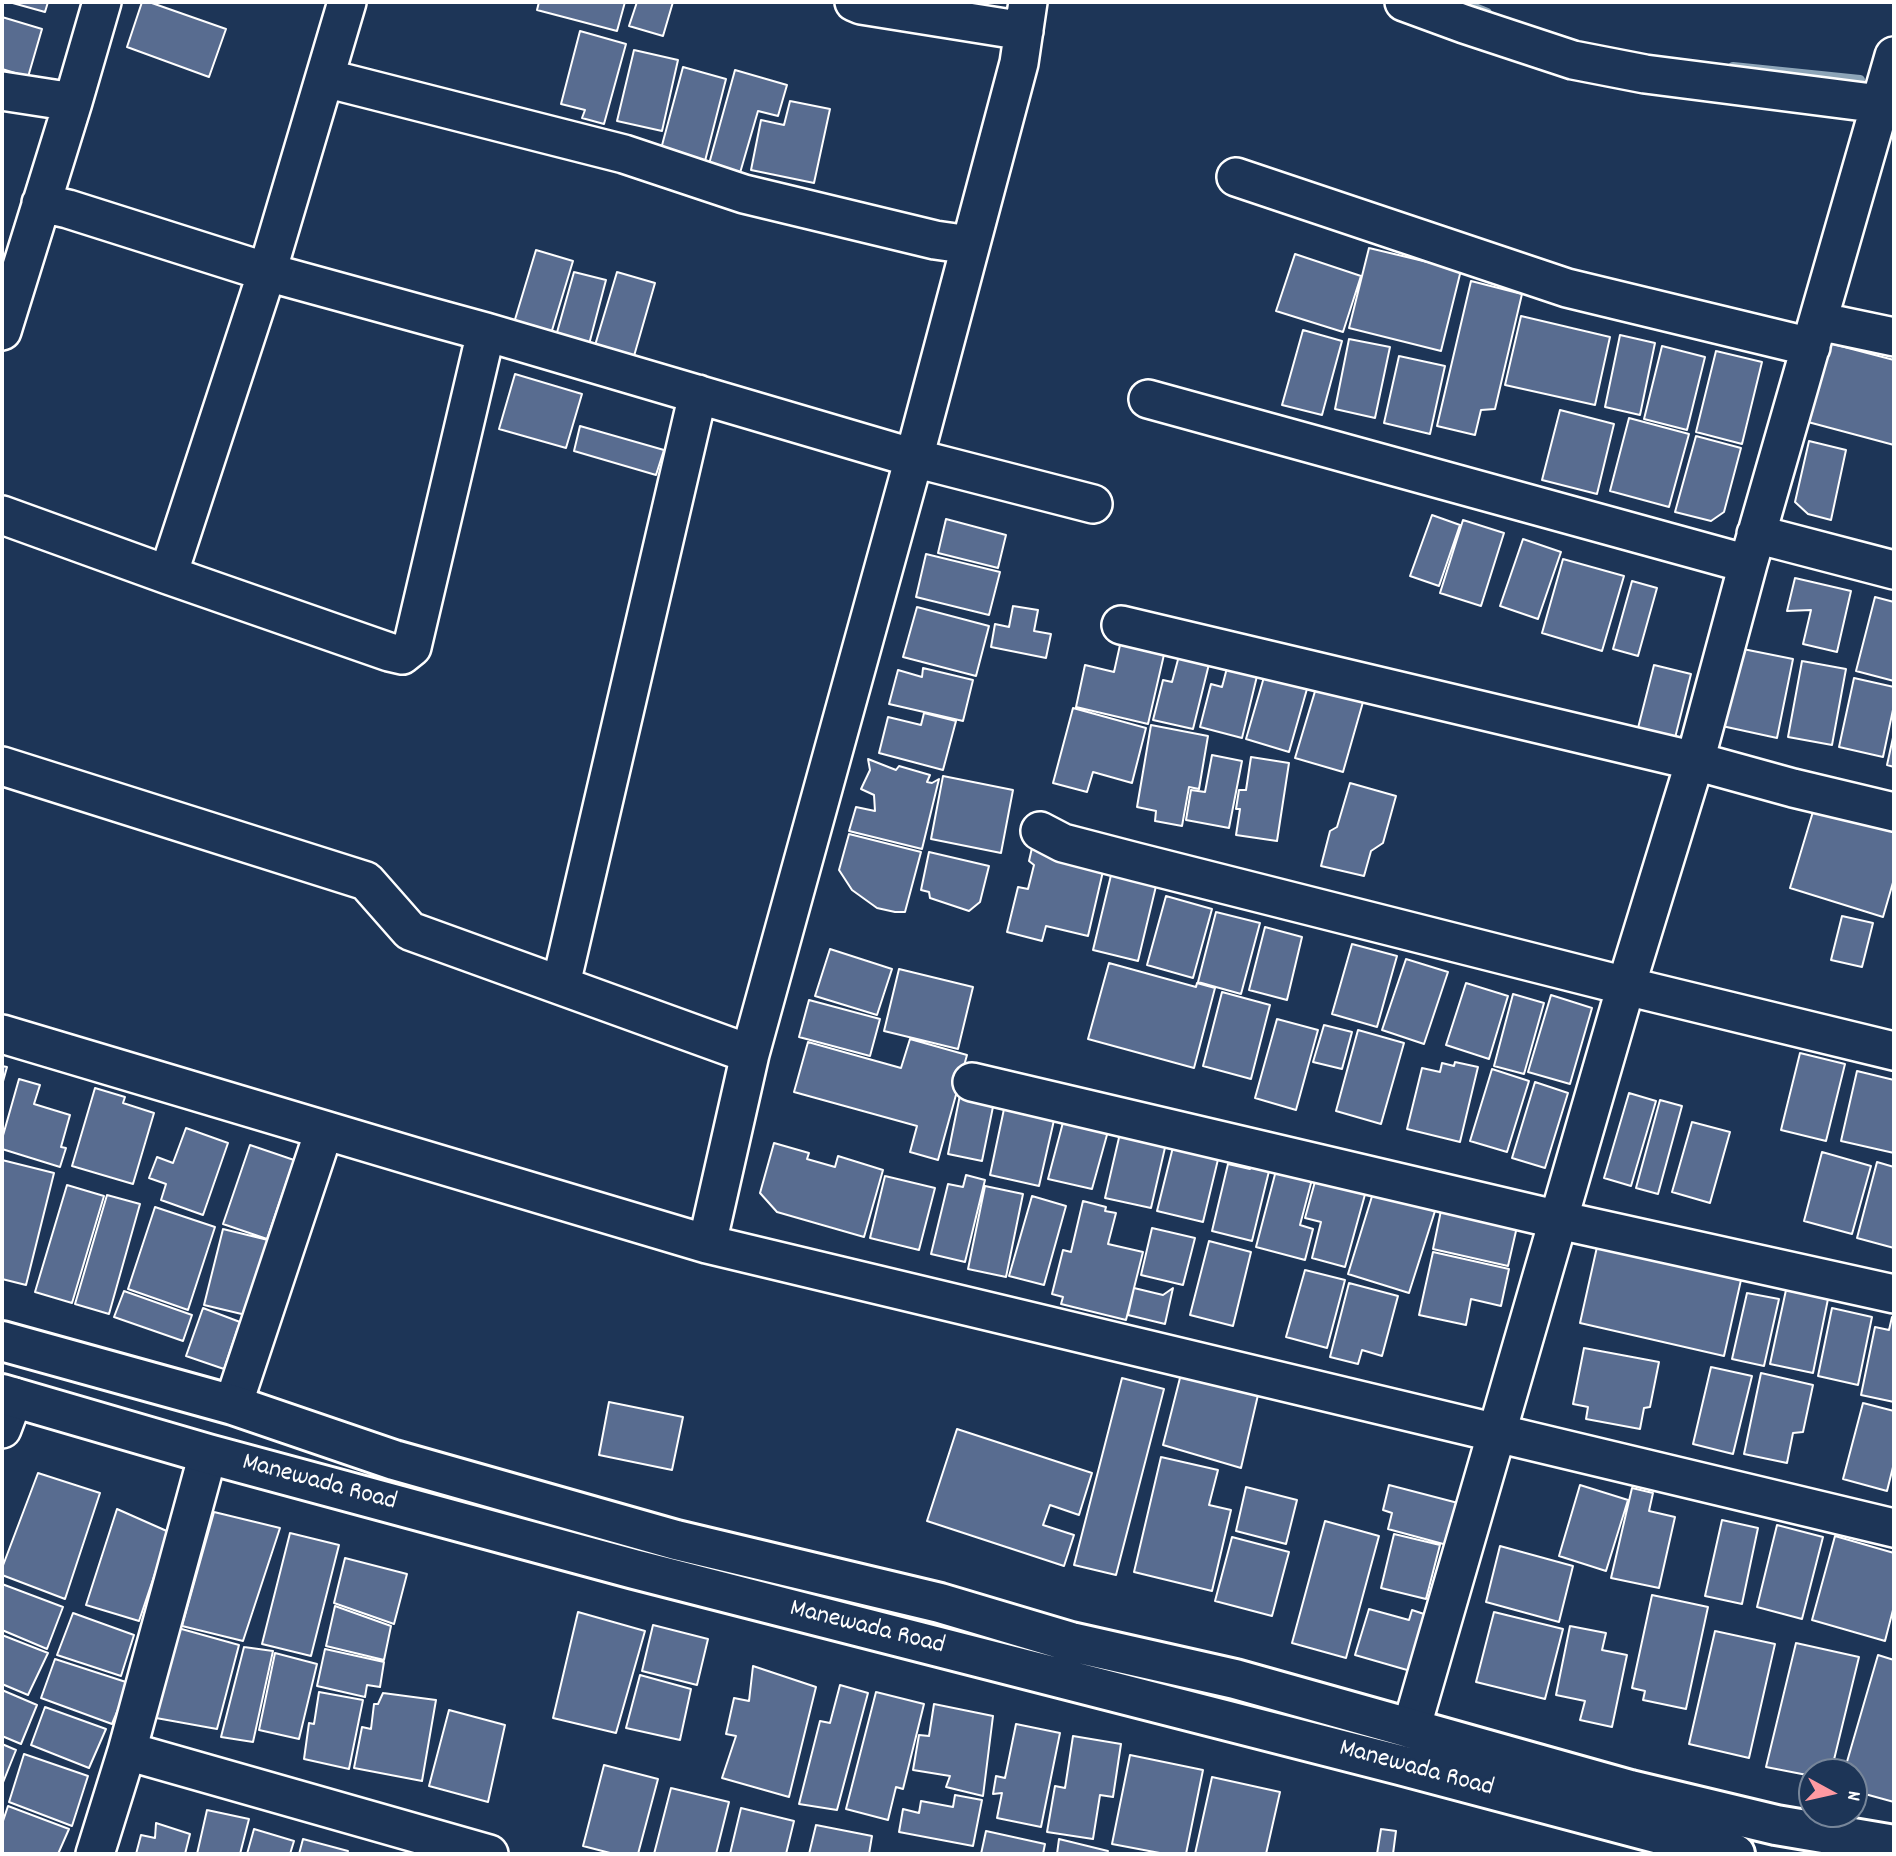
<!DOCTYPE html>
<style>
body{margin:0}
#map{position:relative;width:1896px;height:1856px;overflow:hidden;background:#1d3557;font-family:Dekko,sans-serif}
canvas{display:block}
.frame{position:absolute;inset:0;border:4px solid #fff;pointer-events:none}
.north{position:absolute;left:1798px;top:1758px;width:70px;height:70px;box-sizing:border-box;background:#1d3557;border:2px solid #77869a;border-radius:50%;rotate:98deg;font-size:19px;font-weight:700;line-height:28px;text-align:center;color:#fff}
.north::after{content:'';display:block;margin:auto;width:24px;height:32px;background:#ff9aa2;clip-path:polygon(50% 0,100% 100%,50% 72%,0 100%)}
</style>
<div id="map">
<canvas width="1896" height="1856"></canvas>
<div class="frame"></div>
<div class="north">N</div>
</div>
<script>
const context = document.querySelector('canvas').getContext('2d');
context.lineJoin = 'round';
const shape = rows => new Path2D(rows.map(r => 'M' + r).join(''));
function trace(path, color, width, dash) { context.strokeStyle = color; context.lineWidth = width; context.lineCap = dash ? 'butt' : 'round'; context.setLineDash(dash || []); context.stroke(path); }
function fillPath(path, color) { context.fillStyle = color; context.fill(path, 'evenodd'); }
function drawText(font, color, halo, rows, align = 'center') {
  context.font = font + ' Dekko,sans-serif'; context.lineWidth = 5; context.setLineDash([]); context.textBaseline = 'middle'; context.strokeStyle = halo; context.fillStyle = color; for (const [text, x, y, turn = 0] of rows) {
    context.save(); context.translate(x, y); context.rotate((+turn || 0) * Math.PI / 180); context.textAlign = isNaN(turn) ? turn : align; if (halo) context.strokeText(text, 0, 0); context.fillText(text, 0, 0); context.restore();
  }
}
const stream = shape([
 [1460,2,1487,13],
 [1733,67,1860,80]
]);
const building = shape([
 [9,2,48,2,45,12,9,2],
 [142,2,149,2,226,29,209,77,127,47,142,2],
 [539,2,625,2,617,31,537,10,539,2],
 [637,2,673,2,663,36,629,26,637,2],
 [2,17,42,29,28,77,2,69,2,17],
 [580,31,626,44,604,124,582,118,585,110,561,104,580,31],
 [634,50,678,60,662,131,617,121,634,50],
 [683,67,726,79,705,161,661,149,683,67],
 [735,70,787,85,778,116,758,111,740,173,709,164,735,70],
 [790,101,830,109,814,183,751,170,761,120,784,125,790,101],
 [1369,248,1461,270,1441,351,1349,328,1369,248],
 [536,250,573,261,550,337,513,326,536,250],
 [1295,254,1361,276,1343,332,1276,311,1295,254],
 [574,272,606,280,587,352,554,343,574,272],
 [617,272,655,283,632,363,593,352,617,272],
 [1471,281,1522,294,1495,409,1481,410,1475,435,1437,426,1471,281],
 [1521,316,1610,337,1595,405,1505,385,1521,316],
 [1303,330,1342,341,1322,415,1282,405,1303,330],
 [1620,335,1655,343,1640,415,1605,407,1620,335],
 [1349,339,1390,347,1375,418,1335,409,1349,339],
 [1829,343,1894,360,1894,445,1808,422,1829,343],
 [1662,346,1705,357,1687,430,1644,419,1662,346],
 [1716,351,1762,362,1742,444,1696,432,1716,351],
 [1399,356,1445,366,1430,434,1384,423,1399,356],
 [515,374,582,394,566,448,499,429,515,374],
 [1560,410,1614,424,1597,494,1542,480,1560,410],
 [1629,418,1689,434,1669,507,1610,491,1629,418],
 [580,426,664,450,656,475,574,451,580,426],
 [1696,436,1741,448,1724,512,1711,521,1675,512,1696,436],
 [1809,441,1846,450,1831,520,1808,514,1795,502,1809,441],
 [1432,515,1460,525,1439,586,1410,576,1432,515],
 [946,519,1006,535,998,568,938,553,946,519],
 [1463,520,1504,533,1481,606,1440,593,1463,520],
 [1523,539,1561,552,1538,619,1500,606,1523,539],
 [926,554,1000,572,989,615,916,597,926,554],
 [1563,559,1624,576,1602,651,1542,633,1563,559],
 [1795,578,1851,591,1837,652,1803,644,1811,610,1787,611,1795,578],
 [1632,581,1657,588,1638,656,1613,649,1632,581],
 [1875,597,1894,602,1894,681,1856,671,1875,597],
 [1013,606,1038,610,1034,631,1051,634,1046,658,991,647,995,624,1009,627,1013,606],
 [917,607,989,626,976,676,903,657,917,607],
 [1122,636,1166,646,1148,724,1076,707,1085,665,1114,672,1122,636],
 [1738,648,1793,659,1777,738,1722,726,1738,648],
 [1180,652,1210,660,1193,729,1153,720,1163,680,1172,682,1180,652],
 [1802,661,1846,669,1832,745,1788,737,1802,661],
 [1228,664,1258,672,1242,738,1200,727,1211,684,1222,687,1228,664],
 [1654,665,1691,674,1674,742,1637,732,1654,665],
 [923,668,973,680,963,721,889,704,898,670,922,677,923,668],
 [1264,677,1307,689,1289,752,1246,739,1264,677],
 [1854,678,1894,687,1894,705,1883,757,1839,747,1854,678],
 [1316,688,1363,702,1343,772,1295,758,1316,688],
 [1073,708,1146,728,1132,783,1093,772,1087,792,1053,783,1073,708],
 [924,713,956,721,943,770,879,753,888,717,921,725,924,713],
 [1151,725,1208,736,1199,789,1189,787,1182,826,1155,821,1156,811,1137,807,1151,725],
 [1894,733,1894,767,1887,765,1894,733],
 [1212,755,1242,761,1229,828,1186,820,1191,790,1205,792,1212,755],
 [1251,757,1289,763,1277,841,1236,835,1240,809,1236,809,1239,790,1246,790,1251,757],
 [868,759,896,770,899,766,930,775,927,782,932,783,939,779,922,849,849,831,856,807,875,811,874,795,861,789,870,770,868,759],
 [943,776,1013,790,1001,853,931,839,943,776],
 [1350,783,1396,796,1383,843,1371,851,1364,876,1321,866,1330,831,1337,827,1350,783],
 [1815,805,1894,830,1894,879,1883,917,1790,888,1815,805],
 [849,834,921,852,905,912,895,912,877,908,852,890,839,870,849,834],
 [1034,839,1104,867,1088,936,1046,926,1042,941,1007,932,1018,887,1028,889,1034,865,1029,861,1034,839],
 [929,852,989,866,980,902,969,911,930,898,929,892,921,890,929,852],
 [1112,871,1157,882,1138,961,1093,950,1112,871],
 [1166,896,1212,909,1193,978,1147,965,1166,896],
 [1216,912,1260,923,1241,994,1198,982,1216,912],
 [1842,916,1873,923,1862,967,1831,960,1842,916],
 [1265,927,1302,937,1287,1000,1249,990,1265,927],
 [1352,944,1397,956,1377,1027,1332,1014,1352,944],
 [830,949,892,969,877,1015,815,996,830,949],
 [1406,959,1448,972,1424,1044,1382,1030,1406,959],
 [1109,963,1196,987,1197,983,1215,988,1194,1068,1088,1039,1109,963],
 [899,969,973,987,958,1049,884,1031,899,969],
 [1466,983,1508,996,1489,1059,1446,1045,1466,983],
 [1222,992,1270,1005,1251,1079,1203,1066,1222,992],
 [1513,994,1544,1003,1524,1074,1494,1066,1513,994],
 [1551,995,1592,1008,1570,1084,1528,1072,1551,995],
 [809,1000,880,1019,870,1056,799,1037,809,1000],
 [1277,1019,1318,1030,1296,1110,1255,1098,1277,1019],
 [1324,1025,1352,1032,1342,1069,1313,1062,1324,1025],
 [1358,1030,1404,1043,1381,1124,1336,1111,1358,1030],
 [910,1039,967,1055,938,1160,910,1152,917,1126,794,1092,808,1042,901,1068,910,1039],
 [1800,1053,1845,1064,1826,1141,1781,1130,1800,1053],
 [1455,1062,1478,1067,1460,1142,1407,1129,1422,1068,1440,1072,1442,1063,1454,1066,1455,1062],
 [2,1066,7,1067,2,1085,2,1066],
 [1492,1069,1529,1081,1507,1152,1470,1141,1492,1069],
 [1857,1071,1894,1080,1894,1153,1841,1141,1857,1071],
 [19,1079,40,1085,34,1104,70,1115,61,1147,66,1148,60,1167,2,1149,2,1139,19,1079],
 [1535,1082,1568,1093,1545,1168,1512,1158,1535,1082],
 [95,1088,125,1097,123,1103,154,1113,133,1184,72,1166,95,1088],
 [996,1092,982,1161,948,1154,960,1095,996,1092],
 [1629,1093,1656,1101,1631,1186,1604,1178,1629,1093],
 [1030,1100,1057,1107,1039,1186,990,1175,1004,1109,1027,1115,1030,1100],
 [1660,1100,1682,1106,1658,1194,1636,1188,1660,1100],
 [1066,1111,1110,1124,1092,1189,1048,1179,1066,1111],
 [1692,1122,1730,1132,1710,1203,1672,1192,1692,1122],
 [186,1128,228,1143,203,1215,161,1200,166,1184,149,1178,157,1157,173,1163,186,1128],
 [1121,1129,1167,1139,1151,1208,1105,1198,1121,1129],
 [1176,1135,1221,1147,1203,1222,1157,1211,1176,1135],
 [774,1143,809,1153,807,1159,835,1167,838,1156,883,1170,864,1237,777,1212,760,1193,774,1143],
 [250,1145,294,1160,267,1239,223,1224,250,1145],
 [1822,1152,1871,1166,1852,1234,1804,1221,1822,1152],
 [1253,1158,1271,1163,1252,1241,1212,1231,1228,1164,1250,1169,1253,1158],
 [1279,1159,1315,1168,1300,1225,1313,1229,1305,1260,1256,1247,1279,1159],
 [2,1160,54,1173,26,1285,2,1279,2,1160],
 [1877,1162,1894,1167,1894,1248,1857,1238,1877,1162],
 [1319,1167,1369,1180,1345,1267,1312,1258,1321,1222,1305,1218,1319,1167],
 [966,1175,985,1180,965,1262,931,1254,948,1184,963,1187,966,1175],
 [885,1176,935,1188,919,1250,870,1238,885,1176],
 [67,1185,104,1196,72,1303,35,1292,67,1185],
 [985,1186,1023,1194,1006,1277,968,1269,985,1186],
 [1373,1193,1435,1211,1409,1293,1348,1274,1373,1193],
 [107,1195,140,1204,109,1314,75,1304,107,1195],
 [1032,1196,1066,1206,1044,1285,1009,1276,1032,1196],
 [1083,1201,1106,1207,1105,1211,1116,1213,1108,1244,1143,1252,1126,1320,1061,1304,1063,1297,1052,1294,1063,1250,1071,1252,1083,1201],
 [1443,1201,1519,1218,1508,1266,1433,1249,1443,1201],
 [155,1207,215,1227,188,1310,128,1289,155,1207],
 [1152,1228,1195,1238,1183,1285,1141,1275,1152,1228],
 [223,1229,268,1240,250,1316,204,1305,223,1229],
 [1209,1241,1251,1252,1233,1326,1190,1315,1209,1241],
 [1597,1247,1741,1280,1724,1356,1580,1323,1597,1247],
 [1433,1252,1509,1269,1501,1306,1471,1299,1466,1325,1419,1315,1433,1252],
 [1305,1270,1345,1280,1327,1348,1286,1337,1305,1270],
 [1349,1283,1398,1296,1382,1356,1362,1350,1358,1364,1330,1357,1349,1283],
 [1134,1288,1163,1295,1173,1288,1165,1324,1128,1315,1134,1288],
 [1786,1290,1828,1299,1813,1373,1770,1364,1786,1290],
 [124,1291,192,1315,183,1341,114,1317,124,1291],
 [1747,1293,1779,1299,1764,1366,1732,1359,1747,1293],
 [203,1308,240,1322,224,1369,186,1356,203,1308],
 [1832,1308,1872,1317,1858,1385,1818,1376,1832,1308],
 [1892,1317,1894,1318,1894,1402,1861,1395,1875,1327,1889,1330,1892,1317],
 [1584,1348,1659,1362,1650,1407,1644,1408,1640,1429,1586,1419,1588,1407,1573,1404,1584,1348],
 [1711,1367,1752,1376,1733,1454,1693,1444,1711,1367],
 [1761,1373,1813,1385,1803,1432,1793,1433,1787,1463,1744,1454,1761,1373],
 [1181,1374,1258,1395,1241,1468,1163,1445,1181,1374],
 [1122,1378,1164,1389,1116,1575,1074,1565,1122,1378],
 [609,1402,683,1417,672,1470,599,1455,609,1402],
 [1863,1403,1894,1411,1894,1463,1887,1491,1843,1479,1863,1403],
 [957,1429,1092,1473,1079,1515,1050,1505,1043,1525,1074,1535,1064,1566,927,1521,957,1429],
 [1161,1457,1218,1470,1209,1505,1231,1510,1212,1591,1134,1572,1161,1457],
 [38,1473,100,1493,65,1599,2,1575,2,1568,38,1473],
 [1389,1485,1458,1503,1447,1545,1388,1529,1392,1513,1383,1510,1389,1485],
 [1580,1485,1628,1500,1606,1571,1559,1556,1580,1485],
 [1246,1487,1297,1500,1286,1544,1236,1531,1246,1487],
 [1632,1488,1653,1493,1649,1511,1675,1517,1659,1588,1611,1578,1632,1488],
 [117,1509,169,1532,139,1621,86,1605,117,1509],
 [214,1512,280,1528,243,1641,182,1626,214,1512],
 [1722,1520,1758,1528,1742,1604,1705,1596,1722,1520],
 [1325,1521,1379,1536,1346,1658,1292,1643,1325,1521],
 [1777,1525,1823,1537,1802,1619,1757,1607,1777,1525],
 [290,1533,339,1545,311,1656,262,1644,290,1533],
 [1394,1534,1440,1545,1426,1599,1381,1588,1394,1534],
 [1835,1536,1894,1553,1894,1606,1885,1641,1812,1620,1835,1536],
 [1232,1537,1289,1552,1272,1616,1215,1601,1232,1537],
 [1500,1546,1573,1566,1559,1622,1486,1602,1500,1546],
 [345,1558,407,1574,394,1624,334,1603,345,1558],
 [2,1584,63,1607,47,1649,2,1630,2,1584],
 [1652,1595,1708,1607,1686,1709,1643,1700,1645,1691,1632,1688,1652,1595],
 [335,1606,391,1626,384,1660,326,1646,335,1606],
 [1369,1609,1409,1620,1412,1610,1430,1616,1414,1672,1355,1655,1369,1609],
 [578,1612,645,1631,616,1733,553,1718,578,1612],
 [1494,1612,1563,1629,1545,1699,1476,1682,1494,1612],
 [73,1613,134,1635,121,1676,57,1655,73,1613],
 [653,1625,708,1639,697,1685,642,1671,653,1625],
 [1570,1626,1606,1633,1602,1650,1627,1655,1612,1727,1580,1720,1585,1701,1556,1695,1570,1626],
 [178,1628,239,1645,217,1729,156,1718,178,1628],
 [1715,1631,1775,1644,1749,1758,1689,1744,1715,1631],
 [2,1635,48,1653,28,1695,2,1684,2,1635],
 [1796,1643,1859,1657,1831,1772,1812,1772,1812,1776,1766,1767,1796,1643],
 [244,1647,273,1651,253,1742,221,1737,244,1647],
 [325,1649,384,1662,380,1687,367,1685,365,1697,317,1686,325,1649],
 [275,1653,317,1664,299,1739,259,1730,275,1653],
 [1878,1655,1894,1660,1894,1802,1854,1791,1854,1772,1844,1772,1878,1655],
 [55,1659,129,1683,112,1724,41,1698,55,1659],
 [753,1666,816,1687,789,1797,722,1778,736,1736,726,1734,734,1698,749,1701,753,1666],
 [640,1675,691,1689,680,1740,626,1728,640,1675],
 [840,1685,868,1693,837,1810,799,1804,820,1721,830,1723,840,1685],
 [2,1690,37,1705,21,1744,2,1736,2,1690],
 [319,1692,363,1700,349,1769,304,1759,309,1723,314,1724,319,1692],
 [876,1692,924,1704,903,1789,896,1787,888,1820,846,1809,876,1692],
 [383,1693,436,1700,422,1781,354,1768,362,1727,371,1729,374,1704,378,1704,383,1693],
 [934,1704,993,1716,983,1796,946,1787,950,1776,913,1770,919,1735,929,1736,934,1704],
 [45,1707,106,1729,89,1768,31,1745,45,1707],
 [449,1710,505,1725,488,1802,429,1786,449,1710],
 [1016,1724,1060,1733,1041,1827,997,1818,1002,1793,993,1794,996,1776,1005,1778,1016,1724],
 [1073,1736,1121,1744,1113,1797,1100,1795,1093,1839,1047,1832,1055,1786,1065,1788,1073,1736],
 [2,1744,16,1750,2,1785,2,1744],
 [24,1754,88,1776,72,1826,9,1802,24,1754],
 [1130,1755,1203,1770,1186,1854,1165,1854,1112,1844,1130,1755],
 [604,1765,658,1779,638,1854,614,1854,583,1846,604,1765],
 [1212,1777,1280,1792,1266,1854,1195,1854,1212,1777],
 [671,1788,729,1802,716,1854,654,1854,671,1788],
 [955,1795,982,1800,973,1846,899,1832,903,1809,919,1813,921,1801,953,1807,955,1795],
 [8,1806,69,1829,58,1854,6,1854,2,1853,2,1824,8,1806],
 [741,1808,794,1821,786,1854,730,1854,741,1808],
 [207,1810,249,1819,240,1854,197,1854,207,1810],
 [156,1823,190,1834,185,1854,136,1854,141,1835,155,1838,156,1823],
 [816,1825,872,1836,869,1854,809,1854,816,1825],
 [254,1829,294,1841,290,1854,247,1854,254,1829],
 [1381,1829,1396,1831,1393,1854,1377,1854,1381,1829],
 [986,1831,1045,1844,1043,1854,981,1854,986,1831],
 [303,1839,348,1851,347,1854,299,1854,303,1839],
 [1059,1839,1108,1851,1106,1854,1057,1854,1059,1839]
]);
const street = shape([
 [854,2,861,5,1024,31],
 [1404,2,1464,24,1573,60,1645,74,1880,104,1894,109],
 [325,78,624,154,744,194,935,240,970,245],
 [2,91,73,102],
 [1236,177,1567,288,1811,347],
 [41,203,68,209,267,272,486,332,914,458,1019,63,1028,2],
 [1818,321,1894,337],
 [2,331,73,102,102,2],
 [1148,399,1748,564],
 [2,515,168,575,389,652,402,655,412,647,486,332],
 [1756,534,1894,570],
 [168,575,267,272,347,2],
 [1121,625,1695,761,1793,788,1894,812],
 [2,766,366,881,410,931,750,1054,914,458,1093,504],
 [1040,831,1063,843,1136,862,1626,986,1894,1051],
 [561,984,698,394],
 [2,1034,707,1244,1894,1528],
 [972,1082,1559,1220,1894,1294],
 [707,1244,750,1054],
 [233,1405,324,1131],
 [2,1429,14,1397],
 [1411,1729,1626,986,1695,761,1748,564,1894,56],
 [127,1751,208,1454],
 [95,1854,127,1751,489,1854]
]);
const secondary = shape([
 [2,1341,233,1405,394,1460,676,1540,940,1603,1071,1642,1235,1679,1630,1790,1776,1825,1894,1845],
 [2,1394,208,1454,634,1569,1400,1765,1735,1854]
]);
const streetNames = [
 ["Manewada Road",319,1484,15],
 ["Manewada Road",867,1629,14],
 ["Manewada Road",1416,1770,15]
];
trace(stream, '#8da5b8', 10);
fillPath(building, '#586c90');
trace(building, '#fff', 2);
trace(street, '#fff', 42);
trace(secondary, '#fff', 44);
trace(street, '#1d3557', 37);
trace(secondary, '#1d3557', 38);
drawText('26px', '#fff', '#1d3557', streetNames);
</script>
